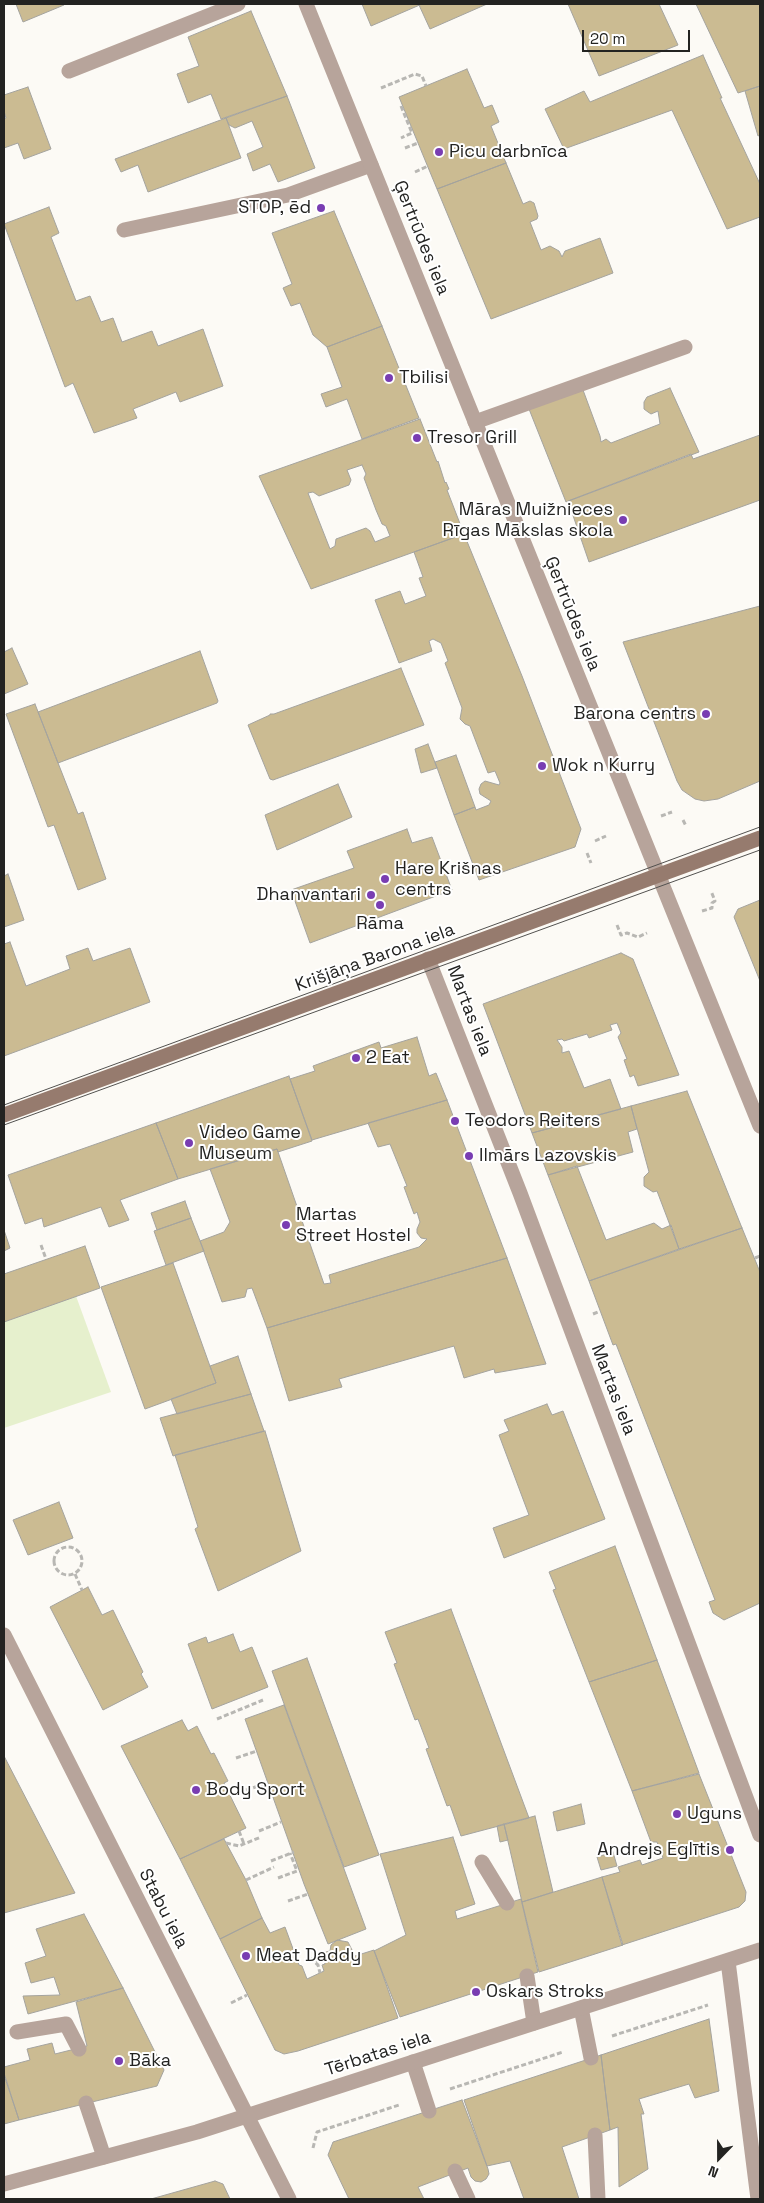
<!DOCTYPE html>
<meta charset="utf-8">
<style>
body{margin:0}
#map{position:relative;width:764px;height:2203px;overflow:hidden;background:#fcfaf5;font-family:"Space Grotesk",sans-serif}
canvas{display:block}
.frame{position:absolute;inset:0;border:5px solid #232321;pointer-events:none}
.north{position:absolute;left:694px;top:2133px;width:50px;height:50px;-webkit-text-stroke:4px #fff;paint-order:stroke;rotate:202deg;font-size:14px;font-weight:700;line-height:20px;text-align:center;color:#232321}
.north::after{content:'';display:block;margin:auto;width:18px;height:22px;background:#232321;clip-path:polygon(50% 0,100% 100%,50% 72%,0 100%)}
.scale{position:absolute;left:582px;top:30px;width:108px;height:22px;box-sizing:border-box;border:2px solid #232321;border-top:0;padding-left:6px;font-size:15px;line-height:18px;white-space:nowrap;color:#232321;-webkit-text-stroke:4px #fff;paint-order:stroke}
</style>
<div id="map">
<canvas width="764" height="2203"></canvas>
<div class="frame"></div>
<div class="north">N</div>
<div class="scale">20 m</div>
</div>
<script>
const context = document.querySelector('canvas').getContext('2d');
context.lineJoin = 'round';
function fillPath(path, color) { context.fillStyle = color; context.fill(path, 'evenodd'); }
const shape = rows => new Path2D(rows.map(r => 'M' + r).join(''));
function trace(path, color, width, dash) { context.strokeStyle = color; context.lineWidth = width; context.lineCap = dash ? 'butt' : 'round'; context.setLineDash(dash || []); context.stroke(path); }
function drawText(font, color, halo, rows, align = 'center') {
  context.font = font + ' "Space Grotesk",sans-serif'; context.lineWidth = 4; context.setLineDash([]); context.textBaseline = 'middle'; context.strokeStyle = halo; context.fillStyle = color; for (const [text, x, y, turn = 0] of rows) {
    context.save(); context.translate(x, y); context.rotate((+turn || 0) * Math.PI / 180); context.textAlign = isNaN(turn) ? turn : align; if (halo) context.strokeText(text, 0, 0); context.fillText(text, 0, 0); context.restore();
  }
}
const green = shape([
 [76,1296,111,1392,4,1428,4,1322]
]);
const building = shape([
 [16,4,64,4,64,5,23,22,16,4],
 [362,4,422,4,371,26,362,4],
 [422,4,487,4,430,29,419,5,422,4],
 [568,4,659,4,678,45,599,76,568,4],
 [696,4,760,4,760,86,738,93,696,4],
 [251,11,287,96,221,119,211,94,188,103,177,74,199,66,188,37,251,11],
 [703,55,722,98,720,98,760,184,760,217,727,229,672,110,564,149,545,109,584,91,590,102,703,55],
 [467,69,484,108,492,105,499,122,491,126,506,163,437,189,399,97,467,69],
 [760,86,760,135,758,136,745,91,760,86],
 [28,87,51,149,24,159,18,143,4,148,4,119,6,118,4,111,4,95,28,87],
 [287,96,315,168,278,182,270,164,253,171,247,154,263,147,252,121,235,128,229,125,226,118,287,96],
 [226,118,241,158,148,192,138,165,121,172,115,159,226,118],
 [506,163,523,204,530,201,534,203,538,216,537,219,530,222,541,250,550,246,559,251,562,257,565,251,600,238,613,273,491,319,437,189,506,163],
 [49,207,59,233,51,237,76,301,90,296,101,322,113,318,122,342,152,331,158,346,203,329,223,386,180,402,176,392,133,409,137,418,94,433,73,383,65,387,4,224,49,207],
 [334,211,382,326,327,347,313,335,300,303,291,306,283,288,292,284,272,233,334,211],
 [382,326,419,418,362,439,347,399,326,407,321,394,342,387,327,347,382,326],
 [670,388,699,452,566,502,529,409,583,390,600,436,601,442,606,439,611,443,660,424,658,411,651,414,648,412,644,409,644,402,647,397,670,388],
 [420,419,437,462,438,461,445,483,446,482,449,489,447,490,464,534,311,589,259,476,420,419],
 [362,465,366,474,364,478,376,510,382,524,386,526,390,536,375,542,370,531,366,528,336,539,335,546,330,549,308,493,313,492,319,496,349,485,351,480,347,470,362,465],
 [760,435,760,500,589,562,568,501,691,454,693,459,760,435],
 [464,534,522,676,581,829,575,847,479,880,454,815,475,807,476,810,489,805,491,801,480,794,479,789,481,784,485,781,499,785,500,783,495,771,488,773,470,726,465,724,460,719,462,708,445,663,448,661,441,643,433,639,429,641,432,651,399,663,375,600,400,591,405,604,426,596,419,578,423,577,414,552,464,534],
 [760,606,760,781,718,799,704,801,695,799,682,790,677,781,623,642,760,606],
 [12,648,28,684,4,694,4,652,12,648],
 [200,651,218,701,217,703,58,763,38,712,200,651],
 [401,668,424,725,273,780,270,779,248,725,270,715,270,714,274,714,401,668],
 [35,704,78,814,83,812,106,879,78,890,54,825,48,827,6,714,35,704],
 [428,744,437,768,421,773,415,749,428,744],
 [456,755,475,807,454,815,435,762,456,755],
 [338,784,352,817,277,850,265,815,338,784],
 [407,829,412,843,432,837,452,890,310,943,291,890,354,868,347,851,407,829],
 [8,874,24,920,4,927,4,876,8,874],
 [760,900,760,981,734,917,738,909,760,900],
 [10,942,26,986,70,969,66,956,88,948,93,961,130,948,150,1002,4,1056,4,944,10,942],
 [621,953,633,959,679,1075,638,1086,634,1075,630,1077,624,1060,627,1059,618,1037,621,1033,617,1023,610,1025,612,1030,589,1038,587,1034,564,1041,562,1039,557,1040,562,1047,562,1053,569,1051,584,1088,610,1079,621,1109,532,1133,483,1004,621,953],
 [417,1037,429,1076,436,1073,447,1100,312,1140,290,1079,315,1071,313,1066,379,1042,381,1048,417,1037],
 [289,1076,312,1141,278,1152,277,1149,178,1179,156,1123,289,1076],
 [687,1091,742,1228,679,1249,657,1191,653,1192,644,1186,644,1177,649,1172,631,1106,687,1091],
 [447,1100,507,1258,267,1328,252,1288,247,1289,245,1297,222,1302,200,1241,224,1232,230,1222,210,1169,277,1149,324,1284,331,1283,329,1275,419,1247,427,1239,421,1238,417,1233,417,1229,420,1222,417,1212,414,1214,404,1187,407,1186,390,1144,378,1147,368,1123,447,1100],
 [631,1106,637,1129,628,1132,633,1152,548,1175,532,1133,631,1106],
 [156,1123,178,1179,120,1200,129,1220,109,1227,101,1207,44,1227,42,1218,25,1224,8,1175,156,1123],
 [577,1166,606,1240,654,1223,662,1229,671,1225,679,1249,589,1281,548,1175,577,1166],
 [185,1201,191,1218,157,1230,151,1213,185,1201],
 [191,1218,204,1251,166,1265,154,1231,191,1218],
 [742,1228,760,1272,760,1603,724,1620,713,1613,709,1602,715,1600,616,1344,613,1345,589,1281,742,1228],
 [4,1230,10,1248,4,1251,4,1230],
 [85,1246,100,1288,4,1322,4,1274,85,1246],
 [507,1258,546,1364,495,1373,494,1369,464,1378,454,1346,339,1379,342,1387,289,1401,267,1328,507,1258],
 [173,1263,216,1383,145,1409,101,1287,173,1263],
 [238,1356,251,1394,177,1414,171,1399,216,1383,210,1366,238,1356],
 [251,1394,264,1431,173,1456,160,1418,251,1394],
 [547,1404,552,1415,563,1411,605,1519,504,1558,493,1528,529,1515,499,1435,509,1431,504,1420,547,1404],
 [265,1431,301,1551,218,1591,195,1529,198,1527,175,1455,265,1431],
 [59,1502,73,1538,28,1555,13,1520,59,1502],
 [615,1546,657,1660,589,1682,553,1590,556,1589,549,1572,615,1546],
 [88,1587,102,1615,113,1610,143,1672,141,1674,148,1687,103,1710,50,1607,88,1587],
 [451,1609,529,1818,461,1836,450,1805,447,1806,426,1749,429,1748,418,1719,415,1720,394,1664,397,1663,385,1632,451,1609],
 [233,1634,240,1652,252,1647,268,1687,212,1709,188,1644,206,1637,208,1643,233,1634],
 [307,1658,379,1855,344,1867,272,1671,307,1658],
 [657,1660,699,1773,632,1791,589,1682,657,1660],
 [284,1705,366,1929,328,1944,304,1884,245,1719,284,1705],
 [182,1720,188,1731,197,1726,211,1754,214,1753,228,1781,224,1783,246,1828,180,1859,121,1746,182,1720],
 [4,1756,75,1893,4,1913,4,1756],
 [699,1774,746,1892,745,1901,739,1907,622,1945,602,1877,620,1872,618,1867,640,1860,642,1865,663,1858,657,1842,651,1842,632,1791,699,1774],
 [581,1804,585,1824,557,1831,553,1812,581,1804],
 [535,1816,553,1892,522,1902,504,1824,535,1816],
 [504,1824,508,1840,500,1842,497,1826,504,1824],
 [453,1837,475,1904,455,1911,457,1919,521,1899,538,1972,400,2017,374,1951,406,1935,380,1854,453,1837],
 [224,1839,246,1880,262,1918,220,1939,180,1859,224,1839],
 [613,1852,617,1866,601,1870,597,1857,613,1852],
 [602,1877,623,1945,539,1972,522,1902,602,1877],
 [84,1914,123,1988,28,2014,23,1996,60,1995,54,1977,31,1983,25,1963,46,1956,36,1929,84,1914],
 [262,1918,270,1933,285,1927,299,1965,302,1966,307,1979,324,1971,322,1965,325,1964,322,1953,330,1951,331,1945,337,1940,348,1942,355,1956,374,1950,398,2018,298,2051,284,2054,275,2050,220,1939,262,1918],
 [123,1988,164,2070,157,2086,19,2120,4,2073,4,2067,30,2060,27,2049,52,2043,55,2054,87,2046,76,2002,123,1988],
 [709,2019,719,2091,695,2098,689,2084,639,2099,644,2114,641,2114,648,2169,619,2187,618,2127,610,2130,601,2055,709,2019],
 [601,2055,610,2130,562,2147,579,2199,524,2199,510,2161,487,2166,464,2100,601,2055],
 [4,2075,19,2120,4,2124,4,2075],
 [462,2100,488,2169,489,2174,486,2179,481,2182,475,2181,471,2177,468,2168,418,2187,424,2199,349,2199,328,2155,333,2142,462,2100],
 [215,2181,223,2184,230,2199,151,2199,215,2181]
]);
const path = shape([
 [381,88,415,74,422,76,426,86],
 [401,106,412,133,401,138],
 [405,148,418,143],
 [415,172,428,166],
 [661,816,672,812],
 [683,820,686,826],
 [595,841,606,836],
 [587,853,591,863],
 [702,911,712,908,712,903,715,901,711,891],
 [617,925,621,935,627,933,638,937,647,933],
 [41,1245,46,1259],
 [755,1258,760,1256],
 [593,1314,600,1311],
 '54 1561a14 14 0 1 1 28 0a14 14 0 1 1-28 0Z',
 [75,1574,82,1590],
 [217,1719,263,1700],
 [236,1758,257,1751],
 [246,1790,268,1783],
 [239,1831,244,1844],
 [259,1831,281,1822],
 [226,1843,239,1846,261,1837],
 [271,1861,294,1852],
 [278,1878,297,1871,290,1853],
 [246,1880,274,1867],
 [288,1901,308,1894],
 [310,1958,318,1965,320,1973],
 [313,1959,319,1961,324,1959],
 [231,2003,247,1995],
 [612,2036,708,2005],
 [450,2089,563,2052],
 [313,2148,317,2132,399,2105]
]);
const lane = shape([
 [69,71,238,4],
 [124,230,288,195,371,165],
 [475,422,685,347],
 [482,1862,507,1903],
 [527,1976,534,2023],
 [581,2008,591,2058],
 [17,2032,66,2024,79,2049],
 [413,2062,429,2111],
 [86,2103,104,2157],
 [595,2135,598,2199],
 [455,2171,468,2199]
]);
const street = shape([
 [306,4,760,1126],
 [428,959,520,1193,760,1835],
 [4,1635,289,2199],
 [728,1961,758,2199],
 [4,2184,197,2132,760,1950]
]);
const secondary = shape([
 [4,1115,760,838]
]);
const tram = shape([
 [4,1105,760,827],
 [4,1125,760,850]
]);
const markers = [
 [439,152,5,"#793db2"],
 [321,208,5,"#793db2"],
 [389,378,5,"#793db2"],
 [417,438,5,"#793db2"],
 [623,520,5,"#793db2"],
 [706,714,5,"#793db2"],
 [542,766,5,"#793db2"],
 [385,879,5,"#793db2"],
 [371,895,5,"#793db2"],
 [380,905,5,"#793db2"],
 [356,1058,5,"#793db2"],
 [455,1121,5,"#793db2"],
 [189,1143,5,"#793db2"],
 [469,1156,5,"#793db2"],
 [286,1225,5,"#793db2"],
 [196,1790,5,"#793db2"],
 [677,1814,5,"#793db2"],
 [730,1850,5,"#793db2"],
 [246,1956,5,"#793db2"],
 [476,1992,5,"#793db2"],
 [119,2061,5,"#793db2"]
];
const poiNames = [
 ["Picu darbnīca",449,152],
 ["STOP, ēd",311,208,"right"],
 ["Tbilisi",399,378],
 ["Tresor Grill",427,438],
 ["Māras Muižnieces",613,510,"right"],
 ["Rīgas Mākslas skola",613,531,"right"],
 ["Barona centrs",696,714,"right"],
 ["Wok n Kurry",552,766],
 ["Hare Krišnas",395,869],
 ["centrs",395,890],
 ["Dhanvantari",361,895,"right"],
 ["Rāma",380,924,"center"],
 ["2 Eat",366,1058],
 ["Teodors Reiters",465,1121],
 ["Video Game",199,1133],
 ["Museum",199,1154],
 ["Ilmārs Lazovskis",479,1156],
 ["Martas",296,1215],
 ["Street Hostel",296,1236],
 ["Body Sport",206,1790],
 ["Uguns",687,1814],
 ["Andrejs Eglītis",720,1850,"right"],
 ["Meat Daddy",256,1956],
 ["Oskars Stroks",486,1992],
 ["Bāka",129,2061]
];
const streetNames = [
 ["Ģertrūdes iela",421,238,68],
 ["Ģertrūdes iela",572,614,68],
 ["Krišjāņa Barona iela",375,958,-20],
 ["Martas iela",469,1011,69],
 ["Martas iela",613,1390,69],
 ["Stabu iela",163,1909,63],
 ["Tērbatas iela",378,2054,-18]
];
fillPath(green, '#e6f0cd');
fillPath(building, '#cbbb92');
trace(building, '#a4a39e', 1);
trace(path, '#b8b7b3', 3, [5, 2.5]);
trace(lane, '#b7a49b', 15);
trace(street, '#b7a49b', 15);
trace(secondary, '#967b6e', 15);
trace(tram, '#52514f', 1);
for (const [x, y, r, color] of markers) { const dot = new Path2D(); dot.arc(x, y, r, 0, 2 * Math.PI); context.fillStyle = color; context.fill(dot); trace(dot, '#fff', 2); }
drawText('18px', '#232321', '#fff', poiNames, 'left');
drawText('18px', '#232321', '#fff', streetNames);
</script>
